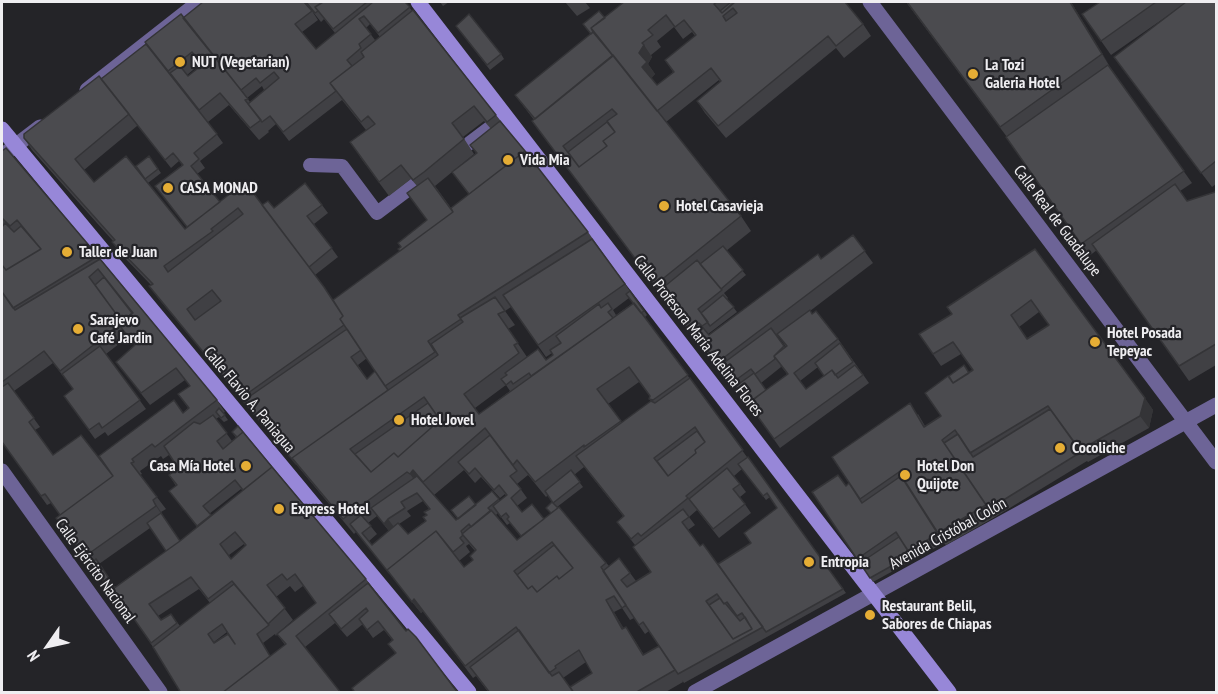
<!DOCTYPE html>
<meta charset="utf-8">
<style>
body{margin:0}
#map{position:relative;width:1218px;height:694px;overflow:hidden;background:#242428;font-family:"PT Sans Narrow",sans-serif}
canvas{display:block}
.frame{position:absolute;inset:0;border:3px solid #efeef1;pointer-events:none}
.north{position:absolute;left:18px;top:616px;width:60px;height:60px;-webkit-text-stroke:4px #242428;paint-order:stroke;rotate:236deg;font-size:16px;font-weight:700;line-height:24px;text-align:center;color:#efeef1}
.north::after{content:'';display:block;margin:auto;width:21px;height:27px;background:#efeef1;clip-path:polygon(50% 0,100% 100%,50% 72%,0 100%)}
</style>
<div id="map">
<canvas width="1218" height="694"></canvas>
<div class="frame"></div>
<div class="north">N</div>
</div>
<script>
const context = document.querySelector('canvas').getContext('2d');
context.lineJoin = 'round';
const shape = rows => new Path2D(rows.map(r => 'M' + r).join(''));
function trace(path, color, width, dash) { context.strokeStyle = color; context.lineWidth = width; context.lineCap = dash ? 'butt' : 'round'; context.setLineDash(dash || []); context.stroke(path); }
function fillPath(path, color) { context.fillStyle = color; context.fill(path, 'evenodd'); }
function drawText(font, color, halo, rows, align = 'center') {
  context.font = font + ' "PT Sans Narrow",sans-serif'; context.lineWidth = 4.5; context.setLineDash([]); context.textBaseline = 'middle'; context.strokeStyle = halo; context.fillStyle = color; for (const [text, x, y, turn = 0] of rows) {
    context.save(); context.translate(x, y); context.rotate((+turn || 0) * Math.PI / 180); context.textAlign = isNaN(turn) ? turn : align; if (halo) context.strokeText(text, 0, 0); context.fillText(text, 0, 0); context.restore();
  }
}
const lane = shape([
 [455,154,504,117],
 [310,165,342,166,377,213,430,173]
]);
const street = shape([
 [870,2,1216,462],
 [87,90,199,2],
 [2,156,40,127],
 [2,471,160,692],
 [695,692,1216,405]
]);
const secondary = shape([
 [418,2,949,692],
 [2,129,469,692]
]);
const wall = shape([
 [305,2,405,2,496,115,588,232,647,315,645,317,846,593,684,683,682,680,683,682,664,693,489,693,476,676,473,678,423,611,421,613,356,532,354,534,158,298,149,286,151,285,121,254,112,242,113,241,32,150,24,138,183,18,312,11,318,20,302,32,316,49,335,33,324,19,321,22],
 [370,24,380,37,375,40,366,28],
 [200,64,201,66,188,76,187,75],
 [262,86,264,90,250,102,247,98],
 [342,100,366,130,360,157,389,196,411,179,417,186,427,220,401,247,400,251,333,300,315,275,338,257,314,224,328,213,322,205,274,208,262,205,220,202,197,174,205,168,200,161,223,143,208,122,229,105,259,140,269,132,268,131,276,124,289,141],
 [484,121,491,129,470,145,476,153,452,172,469,195,451,208,435,186,474,154,463,137],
 [137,125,171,168,179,161,182,165,155,186,187,227,185,229,148,183,161,173,149,156,136,166,146,181,94,182,84,170,137,126],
 [629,298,633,303,616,315,613,310],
 [511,307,546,357,552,353,553,355,546,360,527,357,508,329,515,325,505,311],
 [367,358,375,371,367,379,358,365],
 [639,382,650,396,649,399,651,401,622,423,608,404],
 [506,385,510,391,479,414,475,408],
 [584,467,623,516,617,522,635,545,650,572,636,581,619,558,609,566,557,507,583,487,574,475],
 [742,469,766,500,770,497,777,508,751,543,718,564,700,546,688,530,695,525,689,517,697,510,719,538,751,513,740,497,746,492,734,476],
 [464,470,475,483,481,477,500,498,505,494,506,496,500,501,492,491,456,520,434,495],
 [528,475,546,497,548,495,552,502,546,508,551,514,544,519,522,512,517,506,527,498,517,484],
 [423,501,429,509,426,515,425,521,408,534,399,524,411,516,407,511],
 [498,513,507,525,510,523,521,537,517,540,496,515],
 [377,516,389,531,372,545,369,541,377,534,368,523],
 [469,544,475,551,473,561,464,567,459,561,470,552,466,546],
 [622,608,630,620,634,618,645,634,649,631,659,646,644,655,634,639,626,627,623,628,614,612],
 [586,662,592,673,570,687,563,678],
 [440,2,449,2,443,6],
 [565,2,585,2,590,8,577,16],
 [624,2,845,2,863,24,871,36,844,58,836,48,726,138,705,113,697,101,720,82,719,80,666,122,741,216,751,231,726,251,746,275,724,293,728,298,727,299,737,312,708,334,709,335,821,259,853,235,873,263,810,311,838,339,869,383,780,448,748,403,749,403,727,374,698,343,665,299,543,136,532,121,534,120,515,95,590,34,605,18],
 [674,27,683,39,692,32,695,36,665,60,673,72,657,85,651,78,655,74,648,64,652,57,651,55,661,47,657,41],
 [778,335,786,347,785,347,777,336],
 [780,365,787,374,766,390,761,383,781,367],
 [818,367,824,376,806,389,800,381],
 [906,2,1071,2,1110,67,1192,183,1180,191,1187,201,1216,194,1216,365,1189,381,1097,250,1089,256,1007,137],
 [1100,2,1216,2,1216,184,1212,187,1114,57,1173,12,1111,55,1082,14],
 [456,26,501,54,504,59,490,70],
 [2,151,98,256,217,400,225,412,223,413,228,420,224,422,219,417,216,419,232,441,236,438,232,432,272,467,366,579,406,631,395,653,388,644,392,640,384,630,373,638,363,624,347,637,335,623,305,647,341,693,153,647,121,600,120,601,103,582,100,577,102,576,96,566,93,569,64,530,60,515,51,503,47,505,2,442],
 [128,337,135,346,116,362,150,405,185,380,190,386,178,394,188,408,113,476,53,455,35,430,40,427,14,391,53,363,73,389,64,396,95,439,105,432,108,436,146,409,106,354],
 [169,455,178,468,169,475,176,486,169,491,197,527,180,541,164,518,161,512,166,509,140,475,142,474,140,471,161,456,163,459],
 [241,489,243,491,211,516,209,514],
 [150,528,166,551,115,587,99,564],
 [244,544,245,546,231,559,229,555],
 [290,586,295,592,303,586,316,603,278,633,293,620,276,597],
 [199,589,210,603,180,626,171,614,161,620,158,616],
 [227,632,235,644,214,643,214,642],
 [275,634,276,636,277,634,285,645,270,656,263,643],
 [1035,249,1153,410,1149,428,1088,462,1087,461,995,517,946,545,944,543,873,582,812,492,846,486,918,414,925,426,941,416,969,373,973,371,961,354,941,366,919,334,952,314],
 [1039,312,1049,325,1027,338,1019,327]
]);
const shadedWall = shape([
 [1070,2,1071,2,1110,66,1102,54],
 [644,45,652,57,648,64,655,74,651,79,642,67,639,53],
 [1145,398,1153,410,1149,428,1140,416],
 [413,470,423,485,420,488,410,474],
 [153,500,161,512,164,518,156,506],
 [388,519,394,527,390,533,384,524],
 [414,599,423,611,421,613,412,602],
 [606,600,614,612,631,640,622,629],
 [626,627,634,639,651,667,643,655]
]);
const building = shape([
 [203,2,304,2,312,11,295,24,316,49,373,2,405,2,410,7,378,33,364,16,359,19,371,34,359,44,361,48,347,60,352,66,330,83,336,91,283,132,270,116,262,122,248,104,279,78,274,72,260,83,256,78,241,90,183,18,203,2],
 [306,2,323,2,315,7,318,11,315,13,306,2],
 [323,2,367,2,333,29,315,7,323,2],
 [624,2,717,2,714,4,722,13,734,3,733,2,845,2,863,24,836,46,828,36,718,126,697,101,721,81,711,68,657,111,591,28,624,2],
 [733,8,737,13,726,21,723,16,733,8],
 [666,15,675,27,684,20,696,35,665,60,674,72,657,85,642,67,647,62,639,53,644,45,642,43,653,35,648,30,666,15],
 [731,2,733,3,722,13,720,11,731,2],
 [907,2,1070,2,1102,54,1000,127,907,2],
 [1100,2,1156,2,1101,41,1082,14,1100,2],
 [1186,2,1216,2,1216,161,1201,173,1114,57,1186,2],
 [413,10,496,115,487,122,474,106,452,123,464,139,424,172,413,180,401,165,379,182,350,142,375,124,368,116,361,122,330,83,364,57,361,52,413,10],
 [599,11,605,18,591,28,593,32,591,34,583,24,599,11],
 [181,14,248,99,245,100,261,120,250,128,220,93,199,110,170,73,180,66,188,76,202,65,192,52,168,71,145,42,181,14],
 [469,14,501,54,487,65,456,26,469,14],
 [593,32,613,56,535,119,515,95,593,32],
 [146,44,217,134,194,153,199,159,191,166,220,202,187,227,155,186,183,165,173,153,165,160,101,79,146,44],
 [613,55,741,216,655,285,532,121,613,55],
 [612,109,617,114,607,121,615,132,603,141,607,146,579,167,563,146,612,109],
 [1108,65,1184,171,1081,244,1006,137,1108,65],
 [99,76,129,114,75,159,94,182,126,156,185,229,245,182,324,287,343,316,340,319,344,325,241,398,149,286,153,284,112,242,115,240,24,138,24,134,99,76],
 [238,208,243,214,168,272,164,266,213,231,211,229,238,208],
 [212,290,221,301,195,320,187,309,212,290],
 [500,121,525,151,469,194,452,172,477,153,470,145,500,121],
 [607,122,615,132,603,141,607,146,579,167,568,152,607,122],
 [6,148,98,256,13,308,2,292,2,265,6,270,41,249,17,220,10,226,2,218,2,151,6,148],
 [525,151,588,232,458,315,461,319,428,341,435,352,385,386,340,319,343,316,333,300,453,212,451,208,525,151],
 [149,156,158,169,145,179,136,166,149,156],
 [428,178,453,212,400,251,398,249,401,247,398,243,427,220,407,193,428,178],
 [305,183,322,205,307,216,332,248,309,267,262,205,268,201,274,208,305,183],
 [1175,184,1187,201,1215,192,1216,194,1216,344,1179,366,1092,244,1175,184],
 [5,223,14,232,21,226,41,249,6,270,2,265,2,227,5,223],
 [853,235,865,251,718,362,690,331,699,323,709,335,818,254,821,259,853,235],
 [592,239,625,284,538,345,503,295,592,239],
 [723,246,743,270,721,289,700,264,723,246],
 [1035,249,1145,398,1140,416,1080,450,1048,406,970,453,955,430,942,440,986,505,938,533,899,472,860,499,832,457,910,403,924,427,941,416,925,393,948,376,953,383,973,370,953,342,933,354,919,334,952,314,947,307,1035,249],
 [1031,300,1049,325,1027,339,1011,315,1031,300],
 [100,259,217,400,155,447,152,444,132,459,134,462,131,463,157,497,153,500,156,506,84,557,56,518,113,476,99,456,174,400,183,413,189,408,178,394,190,386,176,368,141,393,116,362,135,345,119,325,60,371,44,351,2,382,2,292,15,310,100,259],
 [98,269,133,313,122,322,89,277,98,269],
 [697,260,722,290,698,309,708,322,702,326,699,323,690,331,692,334,659,291,697,260],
 [104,277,132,313,122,322,95,285,104,277],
 [630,291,644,311,641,313,626,294,630,291],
 [723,295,734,307,710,326,701,313,723,295],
 [495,297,505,311,498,314,518,343,514,345,519,353,464,394,479,414,634,303,688,375,653,400,649,399,650,396,629,367,597,389,621,421,584,447,584,445,535,482,517,460,513,465,485,428,423,482,413,470,410,474,407,472,343,519,292,458,438,355,431,344,463,322,460,318,495,297],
 [424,397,440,420,398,457,394,453,371,472,350,449,424,397],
 [608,303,612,309,608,312,613,318,531,376,529,373,513,384,511,381,506,385,501,379,507,375,505,373,538,349,546,360,553,355,550,350,561,343,556,336,599,304,601,308,608,303],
 [810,310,812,314,816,311,838,339,794,373,806,389,832,370,838,378,855,365,863,375,774,439,748,403,788,374,774,356,775,359,755,374,751,369,733,382,721,365,771,328,784,346,774,356,787,346,777,334,810,310],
 [347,329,361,350,351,357,367,379,375,371,388,390,292,458,296,464,243,401,347,329],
 [840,343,853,362,835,375,832,370,824,376,815,363,840,343],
 [100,346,140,400,102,428,99,423,89,430,64,396,73,389,62,374,100,346],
 [964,365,969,373,953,383,949,376,964,365],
 [754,373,766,390,749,403,736,386,754,373],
 [690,378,743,450,686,496,688,498,641,536,638,533,631,539,617,522,624,516,576,456,651,401,655,403,690,378],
 [695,427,705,442,695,450,696,453,668,476,654,458,695,427],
 [8,383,34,418,29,422,53,455,81,435,113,476,60,515,45,494,41,496,2,442,2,387,8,383],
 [428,403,440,420,398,457,394,453,371,472,355,454,428,403],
 [219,408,225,415,221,418,216,412,219,408],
 [1050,409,1081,452,989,509,944,443,958,434,973,457,1050,409],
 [213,415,227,433,217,441,223,449,243,432,272,467,243,490,235,480,203,506,211,515,197,526,169,491,177,485,169,475,178,468,164,446,194,422,200,424,213,415],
 [238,426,243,432,237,437,232,432,238,426],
 [697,431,705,442,695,450,696,453,668,476,657,461,697,431],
 [490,435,517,471,510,476,521,489,511,498,522,512,532,504,544,519,521,536,507,519,509,517,506,513,501,517,493,506,507,495,499,485,494,490,475,468,469,474,458,462,490,435],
 [748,457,843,589,766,632,718,564,751,543,744,533,777,508,767,493,763,496,738,464,748,457],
 [272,467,366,579,296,636,341,693,222,693,286,644,277,634,316,603,295,574,287,580,282,574,267,585,285,608,268,624,232,581,208,599,191,577,149,604,161,620,171,614,177,623,151,643,113,589,180,541,272,467],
 [235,532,246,545,231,559,220,544,235,532],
 [727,468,740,484,733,489,745,504,713,529,689,499,727,468],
 [571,470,580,482,553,503,545,491,571,470],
 [838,475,846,486,849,483,862,503,901,476,938,534,908,551,896,532,857,559,812,492,838,475],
 [417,476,456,520,492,491,499,499,488,508,491,511,471,527,469,524,461,531,463,535,460,538,464,543,453,552,436,531,387,570,389,573,350,524,361,515,371,526,362,533,372,545,398,523,408,534,426,521,423,517,427,515,424,512,430,509,417,493,401,502,405,508,388,519,384,524,371,508,417,476],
 [469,496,476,505,458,519,451,510,469,496],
 [552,502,558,508,551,513,546,508,552,502],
 [559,507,606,563,601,567,626,605,622,608,614,596,606,600,622,629,626,627,643,655,659,646,675,670,635,693,574,693,570,687,592,673,579,650,555,666,556,668,549,673,516,627,465,666,414,599,412,602,387,570,436,531,464,567,473,560,470,556,476,550,462,534,491,510,517,540,559,507],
 [552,542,573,568,559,579,557,576,537,592,532,586,528,589,514,571,552,542],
 [683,509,689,517,682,522,700,546,703,544,763,627,678,674,643,622,639,625,603,571,619,558,630,573,621,580,627,587,651,572,633,547,683,509],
 [717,594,724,604,727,602,737,616,742,613,752,629,733,639,706,601,717,594],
 [161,513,180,541,166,551,147,523,161,513],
 [899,537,911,555,870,578,860,563,899,537],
 [554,545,573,568,559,579,557,576,537,592,532,586,528,589,517,575,554,545],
 [96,559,115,587,113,589,118,596,117,597,100,577,102,576,93,562,96,559],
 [368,583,406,631,408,629,416,637,458,693,355,693,352,688,396,653,388,644,393,640,378,621,367,630,359,619,368,611,366,608,341,629,329,614,368,583],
 [234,584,269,625,257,634,270,656,222,693,181,693,153,647,234,584],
 [222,624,235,644,228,634,214,643,208,634,222,624],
 [720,598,724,604,725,603,740,621,745,617,752,629,733,639,709,605,720,598],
 [519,630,552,676,559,672,574,693,490,693,470,667,519,630]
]);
const markers = [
 [180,62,6,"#e5ad35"],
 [973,74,6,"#e5ad35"],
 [508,160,6,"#e5ad35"],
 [168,188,6,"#e5ad35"],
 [664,206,6,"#e5ad35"],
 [67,252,6,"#e5ad35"],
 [78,329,6,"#e5ad35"],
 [1095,342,6,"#e5ad35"],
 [399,420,6,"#e5ad35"],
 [1060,448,6,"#e5ad35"],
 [246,466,6,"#e5ad35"],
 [905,475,6,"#e5ad35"],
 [279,509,6,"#e5ad35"],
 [809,562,6,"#e5ad35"],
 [870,615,6,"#e5ad35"]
];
const poiNames = [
 ["NUT (Vegetarian)",192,62],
 ["La Tozi",985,65],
 ["Galeria Hotel",985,83],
 ["Vida Mia",520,160],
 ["CASA MONAD",180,188],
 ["Hotel Casavieja",676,206],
 ["Taller de Juan",79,252],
 ["Sarajevo",90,320],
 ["Café Jardin",90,338],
 ["Hotel Posada",1107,333],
 ["Tepeyac",1107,351],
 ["Hotel Jovel",411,420],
 ["Cocoliche",1072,448],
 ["Casa Mía Hotel",234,466,"right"],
 ["Hotel Don",917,466],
 ["Quijote",917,484],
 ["Express Hotel",291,509],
 ["Entropia",821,562],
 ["Restaurant Belil,",882,606],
 ["Sabores de Chiapas",882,624]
];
const streetNames = [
 ["Calle Real de Guadalupe",1057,221,53],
 ["Calle Profesora María Adelina Flores",698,336,52],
 ["Calle Flavio A. Paniagua",249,400,50],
 ["Avenida Cristóbal Colón",948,534,-29],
 ["Calle Ejército Nacional",95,571,54]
];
trace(lane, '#6d6497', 14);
trace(street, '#6d6497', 15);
trace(secondary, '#9787d8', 15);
fillPath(wall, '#404044');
fillPath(shadedWall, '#343437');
fillPath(building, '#4b4b4f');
trace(building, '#343437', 1.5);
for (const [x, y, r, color] of markers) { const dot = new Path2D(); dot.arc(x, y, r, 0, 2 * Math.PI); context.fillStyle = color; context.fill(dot); trace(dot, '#242428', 2); }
drawText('bold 16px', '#efeef1', '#242428', poiNames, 'left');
drawText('16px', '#efeef1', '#242428', streetNames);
</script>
